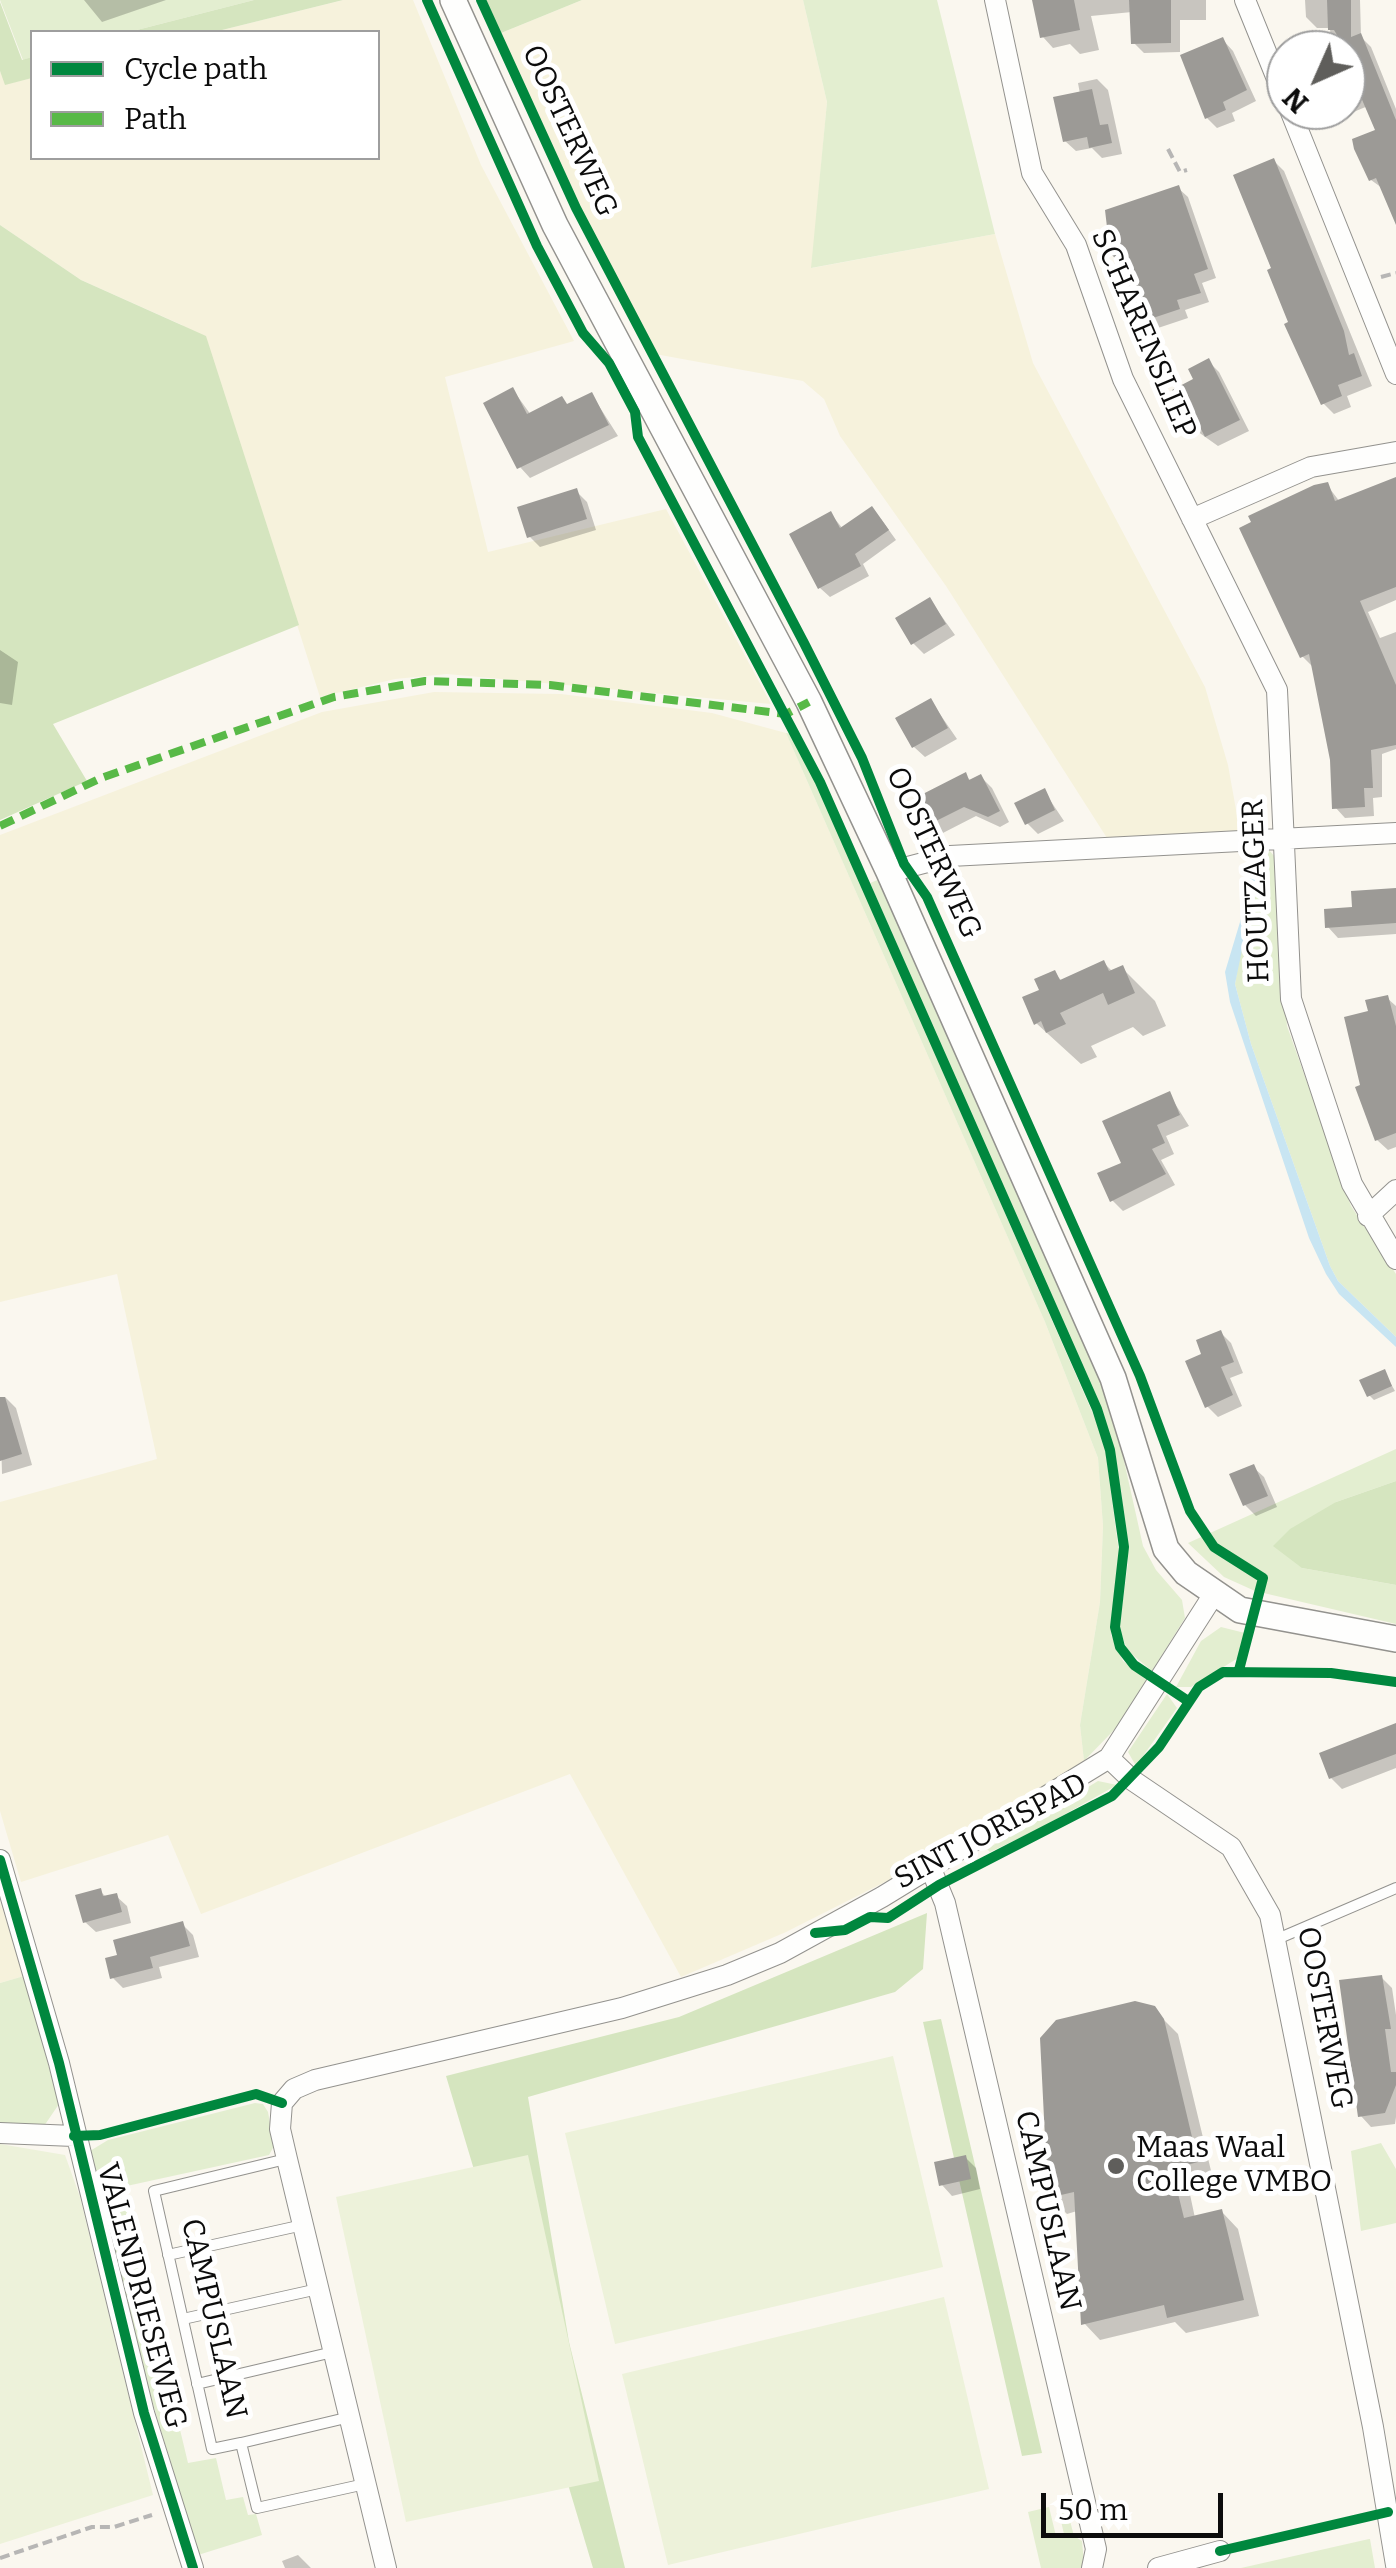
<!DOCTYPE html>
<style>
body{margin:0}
#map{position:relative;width:1396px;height:2568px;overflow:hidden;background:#faf7ef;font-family:Bitter,serif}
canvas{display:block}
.legend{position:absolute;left:30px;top:30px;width:350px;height:130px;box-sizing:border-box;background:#fff;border:2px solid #9e9e9e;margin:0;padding:12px 18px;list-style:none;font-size:30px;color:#0c0c0c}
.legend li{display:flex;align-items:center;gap:20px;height:50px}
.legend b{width:50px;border:2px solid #9e9e9e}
.north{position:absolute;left:1266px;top:30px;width:100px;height:100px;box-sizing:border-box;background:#fff;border:2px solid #9e9e9e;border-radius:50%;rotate:225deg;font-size:28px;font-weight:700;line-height:40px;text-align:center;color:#0c0c0c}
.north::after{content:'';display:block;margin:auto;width:35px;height:45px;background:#5f5e5b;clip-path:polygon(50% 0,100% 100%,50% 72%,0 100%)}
.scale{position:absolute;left:1041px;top:2493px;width:182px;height:45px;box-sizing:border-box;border:5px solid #0c0c0c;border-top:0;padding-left:12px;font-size:30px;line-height:35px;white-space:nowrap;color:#0c0c0c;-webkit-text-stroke:8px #fff;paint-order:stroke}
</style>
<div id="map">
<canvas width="1396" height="2568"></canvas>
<ul class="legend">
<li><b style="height:12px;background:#00873e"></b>Cycle path</li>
<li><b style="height:12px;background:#58b947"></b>Path</li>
</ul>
<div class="north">N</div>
<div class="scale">50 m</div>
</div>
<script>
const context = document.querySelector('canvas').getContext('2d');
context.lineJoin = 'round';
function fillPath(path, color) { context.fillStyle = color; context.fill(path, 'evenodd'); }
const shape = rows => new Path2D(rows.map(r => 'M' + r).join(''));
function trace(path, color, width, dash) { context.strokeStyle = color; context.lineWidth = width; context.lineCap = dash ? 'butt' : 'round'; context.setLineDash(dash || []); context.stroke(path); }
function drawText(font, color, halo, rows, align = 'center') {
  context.font = font + ' Bitter,serif'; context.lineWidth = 10; context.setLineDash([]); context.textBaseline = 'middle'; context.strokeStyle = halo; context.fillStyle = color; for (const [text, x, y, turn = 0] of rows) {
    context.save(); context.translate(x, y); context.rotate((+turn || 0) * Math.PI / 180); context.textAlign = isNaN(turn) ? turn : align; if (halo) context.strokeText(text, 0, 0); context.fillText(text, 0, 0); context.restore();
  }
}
const farmland = shape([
 [343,0,413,0,481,165,574,341,445,377,488,552,666,509,771,704,447,674,395,679,320,697,246,464,182,325,81,280,0,225,0,71,6,84,32,78,32,158,378,158,378,32,214,32],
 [582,0,803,0,827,102,812,268,995,234,1033,363,1205,687,1228,765,1240,832,1107,838,946,586,840,436,824,399,803,381,655,354,572,192,501,33],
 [434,692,561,694,712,713,786,733,1045,1322,1098,1458,1103,1526,1100,1602,1080,1725,1084,1761,956,1846,786,1932,681,1977,570,1774,201,1914,168,1835,21,1882,0,1811,0,1502,157,1459,117,1274,0,1302,0,835,322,712],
 [0,1901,24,1976,0,1983]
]);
const green = shape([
 [0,0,254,0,129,32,32,32,32,57,23,60],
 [803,0,937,0,995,234,811,268,827,102],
 [786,733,793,734,842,841,1104,1439,1119,1553,1111,1635,1123,1661,1147,1680,1115,1729,1084,1761,1080,1725,1100,1602,1103,1526,1098,1458,1045,1322],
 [1252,846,1268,849,1275,857,1287,1026,1351,1206,1396,1274,1396,1337,1338,1281,1330,1266,1251,1044,1235,984,1255,865],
 [880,879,1098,1370,1118,1434,1143,1546,1156,1570,1182,1600,1185,1618,1152,1671,1128,1651,1119,1629,1128,1563,1121,1490,1107,1428,870,883],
 [1396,1449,1396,1481,1336,1502,1302,1568,1396,1585,1396,1624,1255,1591,1224,1577,1188,1543],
 [1221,1627,1245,1633,1238,1658,1191,1687,1176,1687,1201,1641],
 [1167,1694,1177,1708,1136,1766,1128,1752],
 [1098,1781,1117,1785,1035,1831,990,1852,987,1849],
 [24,1976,59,2104,42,2129,0,2126,0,1983],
 [255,2103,263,2104,268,2112,274,2146,269,2155,122,2187,188,2463,216,2458,226,2500,243,2497,248,2515,256,2514,262,2535,198,2555,139,2357,90,2151,108,2140],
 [1381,2143,1396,2169,1396,2223,1361,2231,1351,2151],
 [1065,2502,1074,2536,1082,2541,1084,2563,1081,2568,1041,2568,1028,2512,1049,2507,1056,2536,1064,2534,1057,2504],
 [1370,2539,1375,2568,1241,2568,1369,2539]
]);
const forest = shape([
 [254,0,343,0,214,32,129,32],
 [486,0,582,0,501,33],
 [0,2,22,60,32,57,32,78,5,85,0,71],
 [0,225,81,280,206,336,299,625,53,724,87,781,0,820],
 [1396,1481,1396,1585,1302,1568,1273,1546,1290,1529,1336,1502],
 [927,1913,923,1969,895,1992,528,2097,569,2342,625,2568,593,2568,446,2076,679,2017],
 [941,2019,1042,2453,1022,2456,923,2022]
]);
const pitch = shape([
 [893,2056,943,2267,615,2344,565,2133],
 [0,2144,65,2155,80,2197,153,2495,0,2544],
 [528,2155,599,2481,406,2522,336,2197],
 [944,2297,989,2489,668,2565,622,2374]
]);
const water = shape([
 [1256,862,1257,877,1235,984,1251,1044,1330,1266,1338,1281,1396,1337,1396,1347,1339,1294,1326,1274,1309,1238,1230,1002,1225,972,1246,902,1249,867]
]);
const shadow = shape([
 [84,0,166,0,102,22],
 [1034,0,1206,0,1206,20,1180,20,1180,52,1144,53,1134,43,1132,12,1091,16,1099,50,1080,54,1070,44,1053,48,1043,37],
 [1305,0,1360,0,1361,37,1371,47,1396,109,1396,198,1371,180,1356,141,1378,131,1368,106,1351,113,1346,109,1346,50,1331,50,1330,28,1317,28,1306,17],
 [1223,40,1233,51,1256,101,1232,113,1235,121,1217,128,1207,118],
 [1097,79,1108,90,1122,154,1102,158,1092,148,1076,151,1065,141,1080,94,1078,83],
 [1274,161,1284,171,1372,386,1347,396,1351,407,1334,414,1323,403,1236,176],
 [1178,188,1188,197,1216,278,1202,283,1209,302,1185,310,1188,318,1149,331,1140,322],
 [1208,361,1219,372,1249,431,1218,446,1194,429,1197,380],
 [513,390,531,415,569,406,592,395,618,436,530,478,520,467],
 [1396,480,1396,600,1368,612,1380,638,1396,632,1396,749,1382,754,1382,797,1373,798,1374,816,1345,818,1335,807,1332,760,1312,666,1302,656,1327,485,1340,502],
 [576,491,587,502,596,530,540,547,529,536],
 [831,514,843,529,881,519,896,540,863,564,869,576,830,597,820,588],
 [930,600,955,635,924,654,913,643],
 [0,650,18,662,12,705,0,703],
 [931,701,957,739,925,757,914,747],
 [965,775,972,782,981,777,992,788,1009,822,1000,827,976,816,939,835,928,824],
 [1044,791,1064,821,1038,834,1027,823],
 [1396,893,1396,934,1338,938,1328,927,1355,909],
 [1104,963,1113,972,1122,968,1155,1001,1166,1026,1143,1036,1133,1027,1091,1046,1097,1057,1081,1064,1036,1023,1042,991,1054,973,1063,982],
 [1387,998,1396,1006,1396,1147,1388,1150,1377,1140,1371,1013],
 [1169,1094,1189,1126,1166,1136,1174,1154,1161,1160,1175,1185,1123,1211,1112,1200,1124,1164],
 [1220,1332,1231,1343,1243,1373,1230,1378,1242,1406,1218,1417,1207,1406,1205,1355],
 [1384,1372,1395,1391,1374,1400,1369,1395],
 [5,1397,16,1408,32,1465,2,1474,0,1399],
 [1253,1467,1264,1477,1277,1507,1256,1516,1245,1505],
 [1396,1726,1396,1768,1342,1789,1331,1778],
 [100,1891,107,1898,116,1896,127,1906,131,1923,96,1932,85,1922],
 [182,1924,193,1935,199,1957,159,1967,162,1978,123,1988,113,1978],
 [1381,1977,1392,1988,1396,2015,1396,2117,1395,2124,1371,2127,1361,2116],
 [1150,2006,1178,2034,1213,2179,1188,2185,1195,2218,1222,2212,1238,2229,1259,2316,1186,2333,1175,2322,1100,2340,1084,2323,1077,2211,1067,2214,1050,2197,1042,2043,1053,2024],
 [965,2157,976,2168,980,2189,952,2196,942,2185],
 [298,2555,311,2568,285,2568,282,2561]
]);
const building = shape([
 [1032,0,1074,0,1080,30,1040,38],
 [1129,0,1171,0,1171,43,1131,44],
 [1327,0,1351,0,1351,37,1361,33,1396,120,1396,225,1376,178,1369,181,1354,149,1352,139,1375,130,1360,95,1346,101,1346,50,1334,30,1328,30],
 [1223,37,1247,90,1223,102,1226,110,1205,119,1180,55],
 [1092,89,1100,125,1108,124,1112,143,1089,148,1087,137,1063,142,1053,97],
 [1274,158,1344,331,1349,355,1354,353,1362,376,1338,385,1342,396,1321,405,1284,324,1288,322,1267,270,1271,268,1233,175],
 [1179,185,1208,269,1194,274,1201,293,1177,300,1180,309,1138,323,1119,281,1117,260,1110,253,1105,210],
 [1209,358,1240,420,1205,437,1200,427,1192,431,1172,390,1193,379,1188,369],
 [513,387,527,414,562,396,567,404,592,392,609,425,517,469,483,403],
 [1396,477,1396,587,1360,601,1396,685,1396,745,1371,750,1373,788,1364,788,1365,807,1332,809,1330,760,1309,654,1300,658,1239,528,1251,522,1248,516,1314,485,1328,482,1335,501],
 [577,488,587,519,527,538,517,507],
 [872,506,889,530,855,554,861,566,818,589,789,534,831,511,840,528],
 [930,597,946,624,911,645,895,618],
 [931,698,948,728,912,748,895,718],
 [966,772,969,780,981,774,1000,811,988,817,964,807,926,826,913,799],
 [1045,788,1055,810,1025,825,1014,803],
 [1396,888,1396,923,1325,928,1324,909,1352,907,1351,891],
 [1104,960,1109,971,1123,965,1135,993,1108,1005,1103,993,1060,1013,1066,1024,1046,1033,1041,1021,1034,1025,1022,997,1039,990,1034,979,1055,970,1060,980],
 [1388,995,1396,1026,1396,1133,1375,1141,1355,1087,1360,1085,1344,1017,1368,1011,1365,1000],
 [1170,1091,1180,1115,1157,1125,1165,1143,1152,1149,1166,1174,1110,1202,1097,1173,1121,1163,1102,1121],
 [1221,1330,1234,1362,1221,1367,1233,1395,1205,1408,1185,1361,1201,1354,1196,1340],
 [1385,1369,1392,1386,1367,1397,1359,1380],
 [0,1397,5,1397,22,1454,0,1461],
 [1254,1464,1268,1496,1243,1506,1229,1474],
 [1396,1723,1396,1754,1329,1779,1319,1753],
 [101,1888,103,1896,117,1893,122,1912,83,1923,75,1895],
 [183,1921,190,1946,150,1957,153,1968,110,1979,105,1958,117,1955,113,1940],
 [1382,1975,1391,2029,1385,2029,1391,2072,1396,2072,1396,2085,1385,2113,1358,2117,1339,1980],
 [1135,2001,1155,2006,1164,2019,1198,2162,1172,2169,1184,2218,1222,2209,1244,2300,1167,2318,1164,2305,1081,2325,1074,2192,1048,2198,1040,2038,1056,2020],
 [966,2155,971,2179,939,2186,934,2162]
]);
const path = shape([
 [1168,149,1180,172,1187,170],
 [1381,277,1396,273],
 [0,2558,92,2527,114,2527,152,2515]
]);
const service = shape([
 [1275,1940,1396,1888],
 [286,2159,154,2191,212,2449,241,2443,257,2508,365,2484],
 [168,2255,303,2225],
 [183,2319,318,2289],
 [197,2384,333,2352],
 [241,2443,350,2417]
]);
const minor = shape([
 [995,0,1032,173,1076,245,1123,379,1277,690,1291,999,1352,1184,1396,1259],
 [1245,0,1286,101],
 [1290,110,1396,374],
 [1192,519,1311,467,1396,452],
 [889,872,950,856,1396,833],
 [1368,1216,1396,1190],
 [1109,1758,1132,1780,1231,1847,1270,1915,1373,2427,1396,2565],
 [0,1860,59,2063,144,2413,193,2568],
 [931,1869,945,1903,1096,2549,1092,2568],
 [0,2133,74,2136],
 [386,2568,287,2159,280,2129,282,2103,294,2089,315,2080,622,2008,727,1975,780,1953,882,1897,1109,1758,1214,1594],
 [1158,2568,1220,2551]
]);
const tertiary = shape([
 [453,0,555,225,809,702,889,872,1113,1378,1166,1549,1186,1573,1240,1610,1396,1639]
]);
const quiet = shape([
 [0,826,101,778,334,697,425,681,550,685,786,714,809,702]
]);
const cycleway = shape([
 [427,0,537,246,583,333,609,363,635,412,638,437,820,782,1097,1409,1110,1450,1124,1547,1115,1627,1120,1647,1134,1665,1188,1701],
 [481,0,576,208,804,643,862,758,904,864,927,897,1140,1376,1190,1511,1214,1547,1263,1578,1239,1670],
 [0,1860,59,2063,144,2413,193,2568],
 [815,1933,845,1930,870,1917,888,1918,939,1885,1112,1796,1159,1747,1199,1687,1223,1672,1331,1673,1396,1682],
 [74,2136,100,2135,256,2094,282,2103],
 [1220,2551,1388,2512]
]);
const markers = [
 [1116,2166,10,"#5f5e5b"]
];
const streetNames = [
 ["OOSTERWEG",569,131,65],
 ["SCHARENSLIEP",1143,334,67],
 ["OOSTERWEG",933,853,65],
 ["HOUTZAGER",1257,891,-92],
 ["SINT JORISPAD",991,1832,-28],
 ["OOSTERWEG",1324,2018,79],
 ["CAMPUSLAAN",1047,2211,77],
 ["VALENDRIESEWEG",141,2296,75],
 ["CAMPUSLAAN",213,2319,77]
];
const poiNames = [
 ["Maas Waal",1136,2149],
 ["College VMBO",1136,2183]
];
fillPath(farmland, '#f6f2dc');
fillPath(green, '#e3eed0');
fillPath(forest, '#d5e5bf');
fillPath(pitch, '#edf2da');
fillPath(water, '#c8e5f2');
fillPath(shadow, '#0003');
fillPath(building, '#9c9a96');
trace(service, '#93928e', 12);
trace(minor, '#93928e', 22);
trace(tertiary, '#93928e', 28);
trace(path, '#b7b6b5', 4, [10, 5]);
trace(service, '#fefefd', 10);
trace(minor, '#fefefd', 20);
trace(tertiary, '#fefefd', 25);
trace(quiet, '#58b947', 8, [15, 8]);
trace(cycleway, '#00873e', 10);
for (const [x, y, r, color] of markers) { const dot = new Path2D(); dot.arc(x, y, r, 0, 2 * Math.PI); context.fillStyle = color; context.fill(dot); trace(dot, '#fff', 4); }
drawText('30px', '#0c0c0c', '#fff', streetNames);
drawText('30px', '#0c0c0c', '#fff', poiNames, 'left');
</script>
